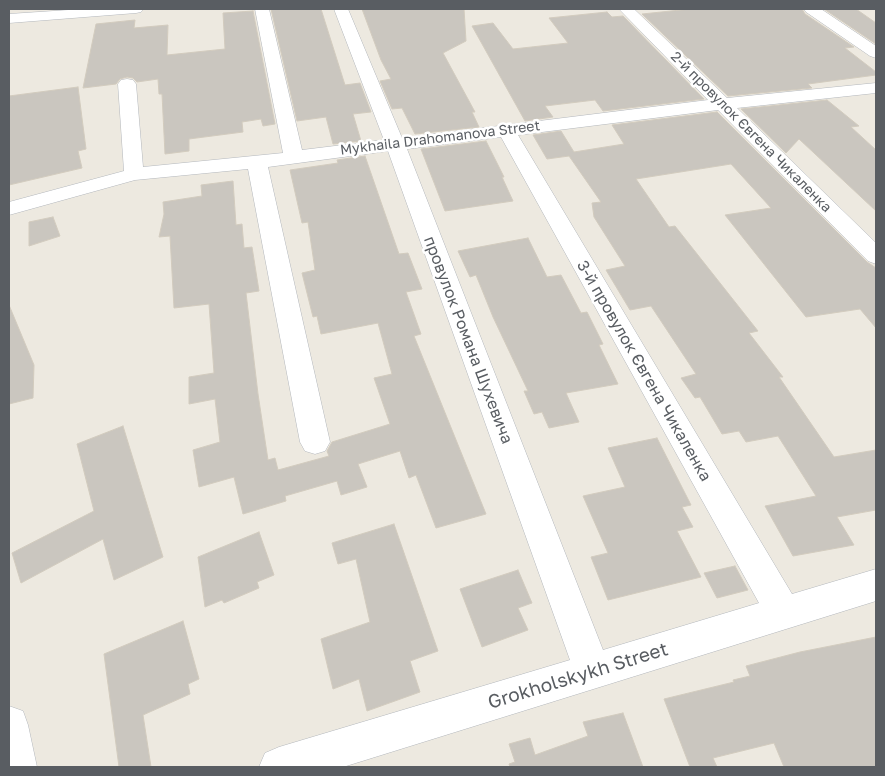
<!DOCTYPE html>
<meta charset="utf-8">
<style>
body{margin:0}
#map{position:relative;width:885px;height:776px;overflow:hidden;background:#ede9e0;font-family:"Golos Text",sans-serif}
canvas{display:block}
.frame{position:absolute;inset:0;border:10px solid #595d62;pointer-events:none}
</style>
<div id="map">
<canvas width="885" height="776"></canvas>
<div class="frame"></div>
</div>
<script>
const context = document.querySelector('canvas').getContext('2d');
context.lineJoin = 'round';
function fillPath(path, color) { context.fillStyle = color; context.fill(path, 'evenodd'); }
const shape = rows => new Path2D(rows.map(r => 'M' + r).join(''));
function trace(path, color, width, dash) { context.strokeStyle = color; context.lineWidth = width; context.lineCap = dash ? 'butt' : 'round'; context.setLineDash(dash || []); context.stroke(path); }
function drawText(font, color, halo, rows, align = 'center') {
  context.font = font + ' "Golos Text",sans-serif'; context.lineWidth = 5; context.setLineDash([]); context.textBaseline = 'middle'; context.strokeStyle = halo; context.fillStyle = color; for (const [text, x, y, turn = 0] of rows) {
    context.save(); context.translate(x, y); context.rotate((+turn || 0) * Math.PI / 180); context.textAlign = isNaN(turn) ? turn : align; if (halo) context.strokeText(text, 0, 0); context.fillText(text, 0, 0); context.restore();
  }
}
const building = shape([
 [271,9,321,9,345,85,360,83,371,112,353,114,361,141,333,144,326,117,297,121,271,9],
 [362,9,464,9,466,41,443,53,475,112,472,112,479,127,415,134,402,108,392,109,380,81,391,79,381,60,362,9],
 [690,9,802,9,805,14,854,47,845,48,876,72,876,75,808,84,812,88,728,96,642,14,690,9],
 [824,9,856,9,876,23,876,44,824,9],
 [253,11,275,124,263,126,261,119,242,122,243,132,189,139,189,151,165,154,162,94,159,94,158,79,137,82,133,78,127,77,120,79,116,84,83,88,96,24,135,20,134,28,168,25,167,55,225,49,223,13,253,11],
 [607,12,612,17,623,16,704,99,603,111,595,100,545,106,553,117,525,121,472,26,493,23,513,49,568,43,549,18,607,12],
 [78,87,86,149,78,151,82,168,9,185,9,96,78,87],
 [827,100,859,126,851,127,876,150,876,211,799,139,786,153,741,109,827,100],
 [717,112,867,262,876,268,876,328,860,309,806,317,725,215,771,208,731,164,636,179,669,227,675,226,758,331,749,333,783,377,779,377,834,457,876,450,876,510,837,517,854,545,793,556,765,506,816,496,778,436,746,442,739,431,722,434,700,397,695,398,681,378,696,374,651,306,630,310,606,270,625,266,594,217,592,203,601,202,569,156,547,159,533,135,561,131,574,152,624,144,612,125,717,112],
 [486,141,504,177,502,177,513,201,445,211,421,149,486,141],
 [365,156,399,254,408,253,422,289,406,292,421,334,414,336,486,514,436,528,416,475,409,478,400,451,358,464,367,487,341,495,337,481,285,496,286,501,243,514,234,477,199,487,193,450,220,442,215,399,189,404,189,377,214,373,209,304,174,308,170,236,159,237,164,214,163,202,202,196,201,185,233,181,236,225,242,224,244,248,252,247,259,291,246,293,258,394,268,460,275,458,278,470,329,456,327,451,332,442,390,424,374,378,392,374,378,323,321,334,317,316,313,317,302,273,315,270,308,222,302,223,290,170,338,163,337,160,365,156],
 [53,217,60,236,29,246,29,222,53,217],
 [528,238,547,277,561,275,581,313,587,312,603,344,599,345,618,384,566,393,579,422,549,428,542,412,534,414,524,391,528,391,493,317,476,275,470,277,458,251,528,238],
 [9,305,34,365,33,398,9,404,9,305],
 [123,426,163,557,114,580,103,539,21,583,12,553,94,511,77,444,123,426],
 [657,438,691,505,682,507,693,527,677,531,701,577,608,600,591,557,608,553,583,496,625,487,608,448,657,438],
 [394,524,438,651,410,661,420,692,367,711,359,679,333,689,321,639,370,622,356,559,338,564,332,543,394,524],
 [259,532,274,575,257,582,259,588,224,603,222,600,205,607,198,557,259,532],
 [735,566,748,590,717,598,704,573,735,566],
 [518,570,532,603,518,608,528,630,482,647,460,589,518,570],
 [183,621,199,679,188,684,190,694,143,715,151,767,119,767,104,654,183,621],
 [876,637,876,767,784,767,774,743,713,758,717,767,690,767,664,699,734,682,733,680,750,676,746,666,800,652,876,637],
 [623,713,643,767,510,767,509,764,515,762,509,744,530,738,535,755,588,736,583,722,623,713]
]);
const minor = shape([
 [83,9,143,9,141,12,136,13,9,23,9,14,83,9],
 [255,9,269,9,302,150,384,140,334,9,348,9,402,138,708,100,619,9,634,9,727,98,876,83,876,93,737,108,876,243,876,264,868,261,718,110,518,135,792,594,876,569,876,601,343,767,259,767,265,753,279,747,570,660,388,151,268,167,330,442,325,451,315,454,305,451,300,442,248,169,135,180,9,215,9,202,124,171,118,84,121,80,127,79,133,80,136,84,143,167,283,153,255,9],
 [501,137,759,603,603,650,407,149,501,137],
 [804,9,821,9,876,46,876,58,870,56,806,12,804,9],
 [9,706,23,711,28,725,37,767,9,767,9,706]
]);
const farStreetnames = [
 ["2-й провулок Євгена Чикаленка",751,132,45],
 ["Mykhaila Drahomanova Street",440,138,-7]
];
const streetNames = [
 ["провулок Романа Шухевича",468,340,69],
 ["3-й провулок Євгена Чикаленка",644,371,60]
];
const nearStreetnames = [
 ["Grokholskykh Street",578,676,-17]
];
fillPath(building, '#cac6bf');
trace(building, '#d2cbbe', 1);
trace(minor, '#b3b7bc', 1);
fillPath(minor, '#fff');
drawText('14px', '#595d62', '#fff', farStreetnames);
drawText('16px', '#595d62', '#fff', streetNames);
drawText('19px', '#595d62', '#fff', nearStreetnames);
</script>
